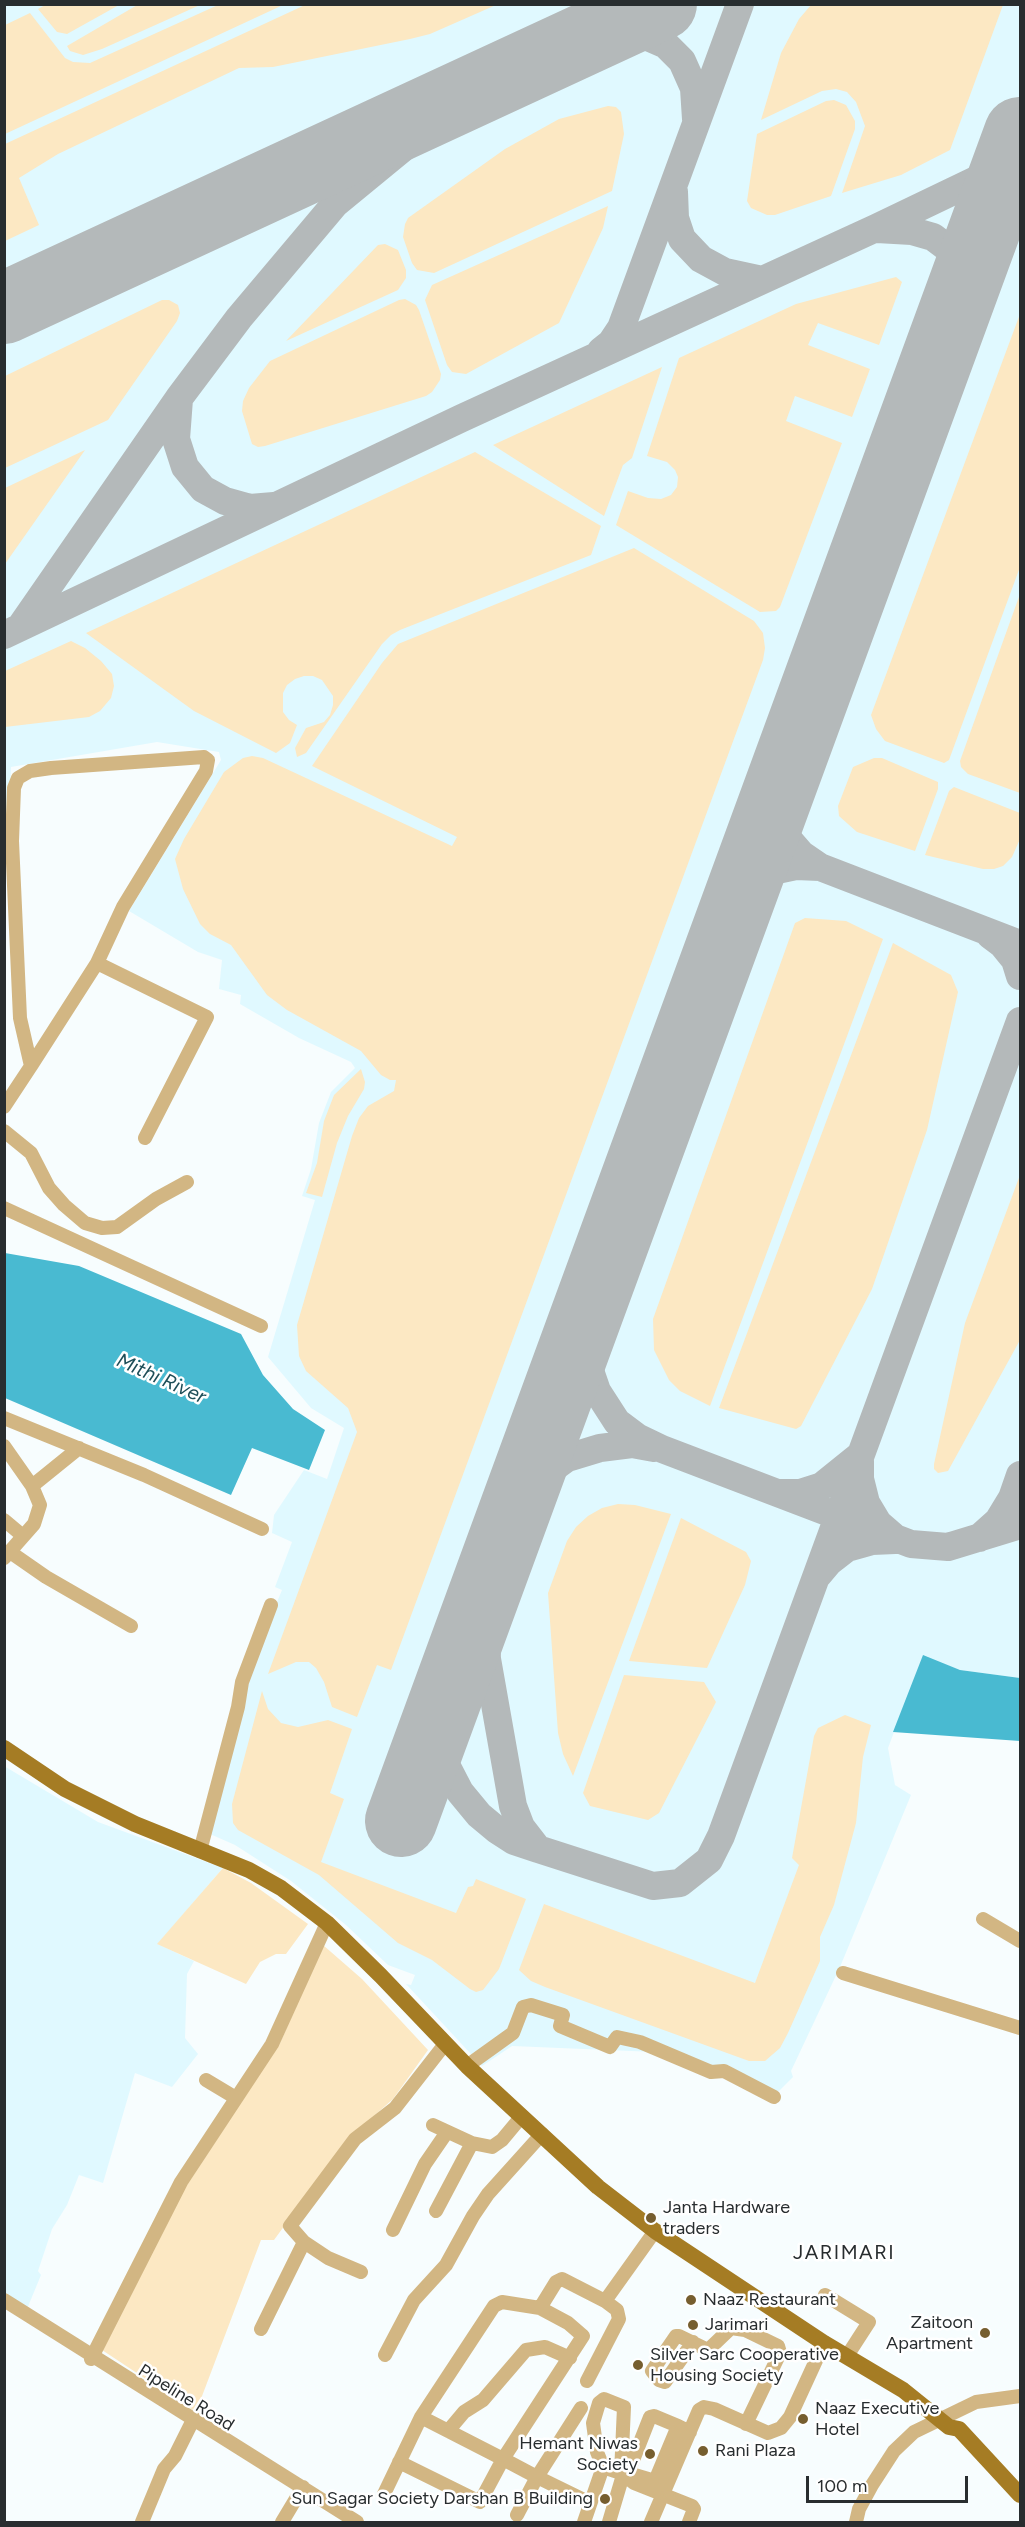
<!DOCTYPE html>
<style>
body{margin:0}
#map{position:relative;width:1025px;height:2527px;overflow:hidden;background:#f7fdfe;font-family:Figtree,sans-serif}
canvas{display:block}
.frame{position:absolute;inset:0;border:6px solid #282d2f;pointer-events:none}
.scale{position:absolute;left:806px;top:2476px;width:162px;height:27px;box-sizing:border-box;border:3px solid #282d2f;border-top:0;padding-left:8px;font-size:18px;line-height:21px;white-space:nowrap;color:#282d2f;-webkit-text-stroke:4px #fff;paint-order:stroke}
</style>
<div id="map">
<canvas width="1025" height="2527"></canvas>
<div class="frame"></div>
<div class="scale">100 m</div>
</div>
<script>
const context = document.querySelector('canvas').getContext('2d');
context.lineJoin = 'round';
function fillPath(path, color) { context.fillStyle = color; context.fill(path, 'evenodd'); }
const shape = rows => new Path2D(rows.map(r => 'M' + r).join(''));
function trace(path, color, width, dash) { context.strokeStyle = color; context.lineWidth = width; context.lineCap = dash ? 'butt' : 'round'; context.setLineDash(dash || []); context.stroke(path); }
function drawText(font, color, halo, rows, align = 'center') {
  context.font = font + ' Figtree,sans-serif'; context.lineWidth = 5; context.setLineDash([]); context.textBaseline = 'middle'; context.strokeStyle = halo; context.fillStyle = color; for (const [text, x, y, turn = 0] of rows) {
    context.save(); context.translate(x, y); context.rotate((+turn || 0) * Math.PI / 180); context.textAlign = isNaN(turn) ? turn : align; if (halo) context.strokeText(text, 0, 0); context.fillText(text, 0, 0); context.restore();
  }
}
const built = shape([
 [5,5,1020,5,1020,1678,960,1670,923,1656,888,1748,895,1785,911,1795,840,1967,791,2071,793,2077,776,2094,728,2065,711,2069,679,2053,512,2046,482,2066,406,1984,411,1985,415,1975,388,1965,346,1925,291,1881,235,1845,210,1834,242,1686,282,1590,275,1587,292,1542,272,1533,274,1515,304,1470,327,1479,344,1428,311,1408,268,1357,315,1200,302,1196,311,1169,319,1123,331,1092,355,1068,351,1062,299,1038,240,1004,241,995,219,989,222,960,198,952,129,911,221,760,219,752,157,742,11,767,9,818,5,818],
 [4,1766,98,1822,223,1868,158,1944,194,1961,187,1974,185,2038,198,2054,172,2087,135,2073,103,2183,79,2175,67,2205,52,2229,38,2271,41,2275,27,2309,4,2295]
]);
const green = shape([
 [47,4,119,4,119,5,67,34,57,32,38,9],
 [139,4,200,5,102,49,83,55,70,51,67,46],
 [218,5,283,5,5,134,5,25,30,13,65,58,73,62,90,63],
 [305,5,496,5,430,34,410,39,273,67,239,68,58,154,19,178,39,225,5,241,5,144],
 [811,5,1003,5,950,150,901,175,842,193,865,126,856,102,847,92,836,89,822,91,761,120,781,53,799,19],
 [834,100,846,105,855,121,855,129,831,196,775,215,767,215,751,208,747,201,757,134,826,101],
 [608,106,616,107,621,112,624,134,612,191,434,273,417,270,412,263,403,237,405,224,408,218,505,149,559,119],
 [608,206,603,228,559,323,466,374,452,372,447,365,425,300,432,285],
 [385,244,398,250,406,270,406,278,398,290,286,341,378,245],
 [896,277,902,282,879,345,818,323,808,345,870,369,852,417,795,396,786,421,842,443,780,607,776,611,760,612,616,525,628,491,648,498,661,499,671,495,677,487,678,477,675,470,667,462,647,456,679,358,796,304],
 [405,299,416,305,419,310,441,374,440,380,432,392,426,396,265,446,258,447,252,444,242,411,243,401,249,388,270,361,399,300],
 [162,300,169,300,178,305,180,313,177,321,108,420,5,468,5,376],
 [1020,314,1020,567,949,760,944,763,885,741,876,729,871,715],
 [662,367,632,458,623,465,604,516,493,445],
 [85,450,5,564,5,488],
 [475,452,601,526,591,555,400,630,391,635,382,644,306,753,297,757,295,748,306,728,324,722,330,715,333,705,333,696,322,680,313,676,304,676,295,679,287,685,283,693,283,712,289,720,297,725,290,743,276,753,194,711,86,633],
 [634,548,754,621,763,633,765,648,763,660,391,1670,377,1665,357,1717,332,1707,324,1682,316,1668,309,1662,296,1662,268,1674,357,1432,348,1408,306,1371,299,1356,297,1325,352,1136,359,1118,368,1106,394,1091,396,1080,390,1080,381,1075,361,1051,287,1010,267,995,231,945,210,934,200,924,183,889,175,859,184,839,224,772,243,758,252,756,263,758,452,846,457,837,312,766,382,663,398,644],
 [1020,594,1020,793,968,774,961,767,960,761],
 [71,641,85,648,101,661,112,674,114,686,111,698,100,711,89,717,5,727,5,671],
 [874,758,882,758,938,782,938,789,915,851,857,832,839,816,838,806,853,767],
 [954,787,1020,813,1020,839,1012,857,1003,866,994,869,983,869,925,855,949,791],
 [805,918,846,921,883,939,710,1406,680,1391,669,1380,654,1350,653,1319,795,923],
 [893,943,951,975,958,992,927,1130,872,1289,801,1426,796,1429,719,1408],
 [361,1069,365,1082,364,1089,348,1116,337,1143,322,1197,306,1193,317,1163,324,1121,334,1095],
 [1020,1175,1020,1340,948,1471,938,1473,934,1469,934,1464,965,1323],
 [618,1504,635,1505,671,1514,573,1776,563,1754,558,1733,548,1593,567,1541,576,1527,588,1516,602,1508],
 [681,1518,746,1552,751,1561,745,1585,707,1668,629,1661],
 [624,1675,704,1682,716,1702,659,1813,648,1820,590,1806,583,1793],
 [262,1691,268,1709,281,1723,298,1727,328,1720,352,1729,330,1793,344,1799,321,1862,456,1913,468,1887,473,1886,476,1879,526,1899,499,1969,483,1990,476,1992,470,1989,432,1960,398,1943,319,1875,238,1830,233,1823,232,1804],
 [845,1715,871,1725,863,1757,856,1823,834,1905,820,1937,820,1961,788,2033,780,2048,765,2061,749,2061,545,1987,531,1981,519,1970,544,1904,755,1983,799,1865,792,1858,814,1736,818,1728],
 [223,1868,251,1883,308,1924,286,1954,276,1954,260,1962,246,1984,157,1944],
 [323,1945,362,1979,428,2050,393,2099,347,2140,274,2240,261,2240,196,2412,102,2350,185,2188,280,2043]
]);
const water = shape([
 [5,1253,79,1266,241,1334,263,1375,293,1409,325,1430,309,1470,252,1448,231,1495,5,1398],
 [923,1655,960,1670,1020,1678,1020,1741,893,1732]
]);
const taxiway = shape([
 [604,31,643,35,666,45,682,61,694,88,696,119],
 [674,192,675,218,682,239,701,259,725,272,762,280],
 [877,229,912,231,933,237,949,249,959,269,960,297],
 [601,351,611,343,621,328,740,4],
 [179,399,176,439,185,467,203,489,225,501,250,508,274,506],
 [21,626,179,398,239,318,335,204,408,144,511,74],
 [4,635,462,418,876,228,1020,159],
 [780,788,779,816,788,839,801,854,820,867,1020,944],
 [737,905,758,882,777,870,796,866,820,867],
 [990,935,1002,944,1015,960,1020,976],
 [589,1308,585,1356,597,1391,617,1422,637,1437,662,1449,911,1544,948,1547,1020,1525],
 [860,1461,860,1479,866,1503,878,1523,893,1536],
 [780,1493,800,1493,822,1486,858,1457],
 [515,1510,537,1480,567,1458,600,1448,632,1444,654,1448],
 [979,1538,998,1521,1012,1498,1020,1475],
 [818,1575,829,1562,847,1548,872,1541,895,1540],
 [488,1584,485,1617,487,1659,513,1806,521,1827,538,1849,653,1886,680,1883,709,1860,721,1836,1020,1021],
 [442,1710,440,1742,446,1765,460,1792,479,1815,497,1830,514,1841,538,1849]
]);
const runway = shape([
 [4,308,661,4],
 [401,1821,1020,133]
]);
const minor = shape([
 [97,963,207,1017,145,1138],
 [4,1107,31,1066,20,1018,12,841,14,788,18,778,30,771,51,768,204,757,208,760,206,771,123,907,97,963,31,1066],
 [4,1131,31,1153,49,1188,64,1205,85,1223,102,1228,117,1227,156,1199,187,1182],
 [4,1208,261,1326],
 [4,1418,144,1475,262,1529],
 [4,1446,32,1486,40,1505,34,1524,4,1558],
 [32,1486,79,1448],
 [4,1520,23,1536],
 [10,1552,46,1577,131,1626],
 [200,1851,238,1707,242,1682,271,1605],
 [983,1919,1020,1941],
 [843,1973,1020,2028],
 [467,2066,513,2033,523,2007,531,2005,563,2015,560,2026,610,2047,617,2037,640,2042,711,2072,724,2071,774,2097],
 [206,2080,236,2098],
 [433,2125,472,2143,492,2147,502,2140,522,2116],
 [436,2211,472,2143],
 [393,2230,425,2164,447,2132],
 [361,2272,328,2258,304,2242,290,2226,355,2139,395,2108,445,2044],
 [825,2295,869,2322,847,2356],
 [4,2300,357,2522],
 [261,2329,304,2242],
 [693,2342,665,2382,659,2380,652,2371,676,2336,679,2336,708,2350,731,2328,745,2330,778,2346,780,2353,746,2424],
 [385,2355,414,2300,446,2265,473,2216,488,2194,542,2134],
 [91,2359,181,2182,272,2044,327,1923],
 [587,2381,619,2319,617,2310,605,2301],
 [421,2417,503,2459,583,2336,568,2323,540,2308],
 [678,2426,655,2481,628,2473,650,2417,654,2416,678,2426,690,2432],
 [448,2431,464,2412,483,2400,526,2350,545,2347,570,2358],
 [399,2462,480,2502,503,2459,537,2477,581,2408],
 [621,2473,624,2407,604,2399,599,2403,593,2423,597,2452,603,2467,621,2473,634,2483,692,2506,694,2509,689,2522],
 [384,2494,421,2417,494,2306,502,2302,540,2308,556,2282,562,2279,605,2301,655,2231],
 [517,2515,537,2477,582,2499],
 [142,2522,164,2469,175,2456,194,2418],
 [282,2522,303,2487],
 [584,2522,603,2467],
 [609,2522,623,2475],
 [651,2522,699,2410,704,2407,714,2409,768,2433,781,2428,790,2417,824,2343],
 [856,2522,859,2509,872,2485,894,2451,914,2432,976,2402,1020,2396]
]);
const major = shape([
 [4,1748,65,1789,135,1824,249,1870,281,1888,327,1923,381,1976,467,2066,598,2187,655,2231,824,2343,903,2390,949,2427,959,2429,1020,2495]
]);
const markers = [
 [651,2218,6,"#765e2f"],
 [691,2300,6,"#765e2f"],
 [693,2325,6,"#765e2f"],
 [985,2333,6,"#765e2f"],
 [638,2365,6,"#765e2f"],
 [803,2419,6,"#765e2f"],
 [703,2451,6,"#765e2f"],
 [650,2454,6,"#765e2f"],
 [605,2499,6,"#765e2f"]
];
const poiNames = [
 ["Janta Hardware",663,2208],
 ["traders",663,2229],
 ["Naaz Restaurant",703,2300],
 ["Zaitoon",973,2323,"right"],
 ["Apartment",973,2344,"right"],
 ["Jarimari",705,2325],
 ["Silver Sarc Cooperative",650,2355],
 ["Housing Society",650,2376],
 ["Naaz Executive",815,2409],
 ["Hotel",815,2430],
 ["Hemant Niwas",638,2444,"right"],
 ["Society",638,2465,"right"],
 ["Rani Plaza",715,2451],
 ["Sun Sagar Society Darshan B Building",593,2499,"right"]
];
const streetNames = [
 ["Pipeline Road",186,2398,32]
];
const waterNames = [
 ["Mithi River",161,1379,24]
];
const neighbourhoodNames = [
 ["JARIMARI",844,2253]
];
fillPath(built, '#e0f9ff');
fillPath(green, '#fce8c3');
fillPath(water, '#49bad1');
trace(taxiway, '#b4b9ba', 28);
trace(runway, '#b4b9ba', 72);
trace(minor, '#d2b683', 14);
trace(major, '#a57c24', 16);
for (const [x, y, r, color] of markers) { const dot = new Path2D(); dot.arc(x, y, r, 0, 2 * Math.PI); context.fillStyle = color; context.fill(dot); trace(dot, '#fff', 2); }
drawText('18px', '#282d2f', '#fff', poiNames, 'left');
drawText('18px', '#282d2f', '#fff', streetNames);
drawText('italic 20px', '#1e4e58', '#fff', waterNames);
context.letterSpacing = '1.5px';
drawText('20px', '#282d2f', '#fff', neighbourhoodNames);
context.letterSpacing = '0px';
</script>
